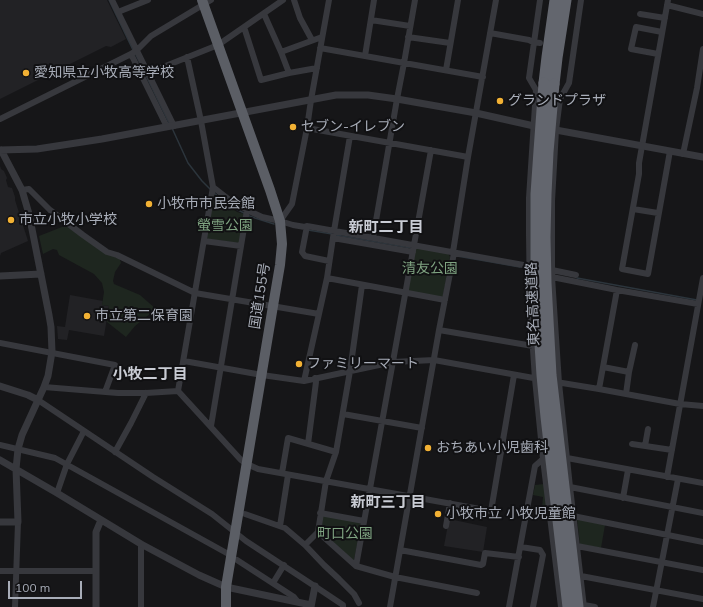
<!DOCTYPE html>
<meta charset="utf-8">
<style>
body{margin:0}
#map{position:relative;width:703px;height:607px;overflow:hidden;background:#161618;font-family:Mulish,sans-serif}
canvas{display:block}
.scale{position:absolute;left:8px;top:581px;width:74px;height:18px;box-sizing:border-box;border:2px solid #a8adb8;border-top:0;padding-left:5px;font-size:12px;line-height:14px;white-space:nowrap;color:#a8adb8;-webkit-text-stroke:3px #111113;paint-order:stroke}
</style>
<div id="map">
<canvas width="703" height="607"></canvas>
<div class="scale">100 m</div>
</div>
<script>
const context = document.querySelector('canvas').getContext('2d');
context.lineJoin = 'round';
function fillPath(path, color) { context.fillStyle = color; context.fill(path, 'evenodd'); }
const shape = rows => new Path2D(rows.map(r => 'M' + r).join(''));
function trace(path, color, width, dash) { context.strokeStyle = color; context.lineWidth = width; context.lineCap = dash ? 'butt' : 'round'; context.setLineDash(dash || []); context.stroke(path); }
function drawText(font, color, halo, rows, align = 'center') {
  context.font = font + ' Mulish,"Noto Sans JP",sans-serif'; context.lineWidth = 4; context.setLineDash([]); context.textBaseline = 'middle'; context.strokeStyle = halo; context.fillStyle = color; for (const [text, x, y, turn = 0] of rows) {
    context.save(); context.translate(x, y); context.rotate((+turn || 0) * Math.PI / 180); context.textAlign = isNaN(turn) ? turn : align; if (halo) context.strokeText(text, 0, 0); context.fillText(text, 0, 0); context.restore();
  }
}
const built = shape([
 [0,0,107,0,126,39,111,47,106,46,0,99],
 [0,166,1,169,4,171,7,178,6,180,8,187,12,188,15,197,15,200,28,241,1,253,0,256],
 [70,295,103,301,102,305,109,306,104,336,69,330,67,340,58,339,57,326,65,327],
 [449,519,487,527,483,552,444,546]
]);
const green = shape([
 [214,194,224,203,237,212,244,214,239,243,208,239,206,237],
 [67,225,119,257,121,263,115,272,113,281,114,284,140,295,156,309,135,326,126,337,107,322,109,306,102,305,104,292,102,283,94,274,59,255,57,250,53,249,43,254,39,236],
 [416,247,448,253,450,257,443,296,441,298,408,291],
 [544,484,548,508,542,507,543,497,533,495,535,485],
 [324,515,360,522,361,524,354,560,352,561,321,531,322,517],
 [577,519,605,525,601,548,580,544]
]);
const stream = shape([
 [109,0,133,50],
 [135,53,169,123],
 [172,128,188,163,202,181,210,189],
 [214,193,226,202,236,209,244,213],
 [247,215,255,218,274,224],
 [308,230,332,234],
 [336,235,411,248],
 [457,256,520,267],
 [577,278,697,300]
]);
const minor = shape([
 [112,0,174,126],
 [294,0,300,18,312,40],
 [540,0,529,78,536,90,529,198,529,234,530,305,535,379,543,459,561,607],
 [581,0,569,83,560,99,556,130,552,201,552,277,559,383,570,487,584,607],
 [668,0,639,163,639,174,622,269,648,274,670,151],
 [667,5,703,14],
 [118,12,148,0],
 [264,14,281,52,289,73],
 [640,14,665,18],
 [371,20,410,26],
 [244,27,261,80,289,73,317,68],
 [490,33,529,40,533,42,540,43],
 [408,37,450,43],
 [320,48,483,77],
 [281,52,322,37],
 [131,54,167,127],
 [658,54,631,49,636,27,662,32],
 [365,56,374,0],
 [187,57,201,121,213,187,178,391,241,460,247,464,258,469,491,511,514,375],
 [446,70,458,0],
 [148,73,218,45,283,0],
 [0,119,131,54,137,50,151,36,211,0],
 [307,128,468,157],
 [683,154,697,88,703,49],
 [213,187,231,201,247,210,262,217,280,221,293,225,305,227,307,226,529,266],
 [22,190,29,189,50,210,83,235,107,252,117,255,195,293,319,314],
 [633,209,658,213],
 [280,221,292,204,307,128,311,100,329,0],
 [307,226,302,252,305,256,329,261],
 [333,238,413,252],
 [373,238,397,99,404,63,415,0],
 [204,241,241,246],
 [453,252,468,157,496,0],
 [552,270,576,275],
 [552,277,617,290,698,304],
 [327,278,445,300],
 [362,285,350,371,336,452,326,481,318,532,356,566,395,577,477,593],
 [439,330,533,346],
 [0,343,115,365,105,392],
 [184,361,262,375,304,381,393,362,434,360,539,379],
 [603,367,629,372],
 [304,381,327,278,334,231,350,136],
 [556,382,599,389,680,404,703,406],
 [44,387,118,393,146,393,178,391],
 [599,389,617,290],
 [626,394,629,372,635,345],
 [38,400,153,477,212,514,246,541,319,589,343,605,343,607],
 [343,414,422,428],
 [211,426,247,210],
 [308,444,316,382,315,378],
 [632,444,672,450],
 [0,445,55,458,232,556],
 [645,446,648,429],
 [115,452,131,423,146,393],
 [563,458,567,458,703,483],
 [282,473,288,438,336,452],
 [667,477,703,278],
 [570,487,703,513],
 [57,493,67,464,84,431],
 [623,498,628,470],
 [320,513,364,521],
 [245,514,285,528,305,545,318,532],
 [573,516,703,542],
 [280,526,288,475],
 [446,526,450,503],
 [141,544,141,607],
 [305,545,324,565,339,579,354,594,359,603],
 [577,546,703,570],
 [521,547,540,550,543,555,533,607],
 [400,550,481,565,483,564,485,553,519,557],
 [237,560,294,597,298,602],
 [356,566,414,245,431,150],
 [0,571,96,571],
 [581,576,703,599],
 [273,583,284,565],
 [584,605,595,607],
 [15,607,18,522],
 [390,607,439,330,454,253],
 [509,607,535,466,543,459,546,459],
 [653,607,678,479]
]);
const tertiary = shape([
 [0,150,37,149,102,139,336,95,368,95,397,99,476,113,534,126,703,157],
 [0,276,41,274],
 [0,386,28,395,38,400],
 [0,460,57,493,141,544,199,575,226,587,311,605],
 [0,522,18,522,16,469,18,449,22,435,44,387,48,376,52,352,51,327,49,315,29,214,22,190,1,150],
 [96,607,96,532,101,520],
 [311,607,315,586]
]);
const trunk = shape([
 [202,0,270,190,280,221,282,244,280,265,273,306,226,587,226,607]
]);
const motorway = shape([
 [544,83,547,57,555,0],
 [554,84,557,58,566,0]
]);
const motorwayBridge = shape([
 [544,83,539,151,536,194,536,283,542,375,546,417,568,607],
 [554,84,548,152,546,194,545,237,546,283,551,375,578,607]
]);
const markers = [
 [26,73,4,"#f2b134"],
 [500,101,4,"#f2b134"],
 [293,127,4,"#f2b134"],
 [149,204,4,"#f2b134"],
 [11,220,4,"#f2b134"],
 [87,316,4,"#f2b134"],
 [299,364,4,"#f2b134"],
 [428,448,4,"#f2b134"],
 [438,514,4,"#f2b134"]
];
const poiNames = [
 ["愛知県立小牧高等学校",34,73],
 ["グランドプラザ",508,101],
 ["セブン-イレブン",301,127],
 ["小牧市市民会館",157,204],
 ["市立小牧小学校",19,220],
 ["市立第二保育園",95,316],
 ["ファミリーマート",307,364],
 ["おちあい小児歯科",436,448],
 ["小牧市立 小牧児童館",446,514]
];
const parkNames = [
 ["螢雪公園",225,226],
 ["清友公園",430,269],
 ["町口公園",345,534]
];
const streetNames = [
 ["国道155号",260,296,-81],
 ["東名高速道路",533,304,-92]
];
const neighbourhoodNames = [
 ["新町二丁目",386,227],
 ["小牧二丁目",150,374],
 ["新町三丁目",388,502]
];
fillPath(built, '#222225');
fillPath(green, '#1e261f');
trace(stream, '#2c353c', 1.5);
trace(minor, '#37383d', 6);
trace(tertiary, '#37383d', 7);
trace(trunk, '#5b5e65', 10);
trace(motorway, '#63666e', 11);
trace(motorwayBridge, '#63666e', 11);
for (const [x, y, r, color] of markers) { const dot = new Path2D(); dot.arc(x, y, r, 0, 2 * Math.PI); context.fillStyle = color; context.fill(dot); trace(dot, '#111113', 1.5); }
drawText('14px', '#a8adb8', '#111113', poiNames, 'left');
drawText('14px', '#7fa381', '#111113', parkNames);
drawText('14px', '#a8adb8', '#111113', streetNames);
drawText('bold 15px', '#c9ccd4', '#111113', neighbourhoodNames);
</script>
